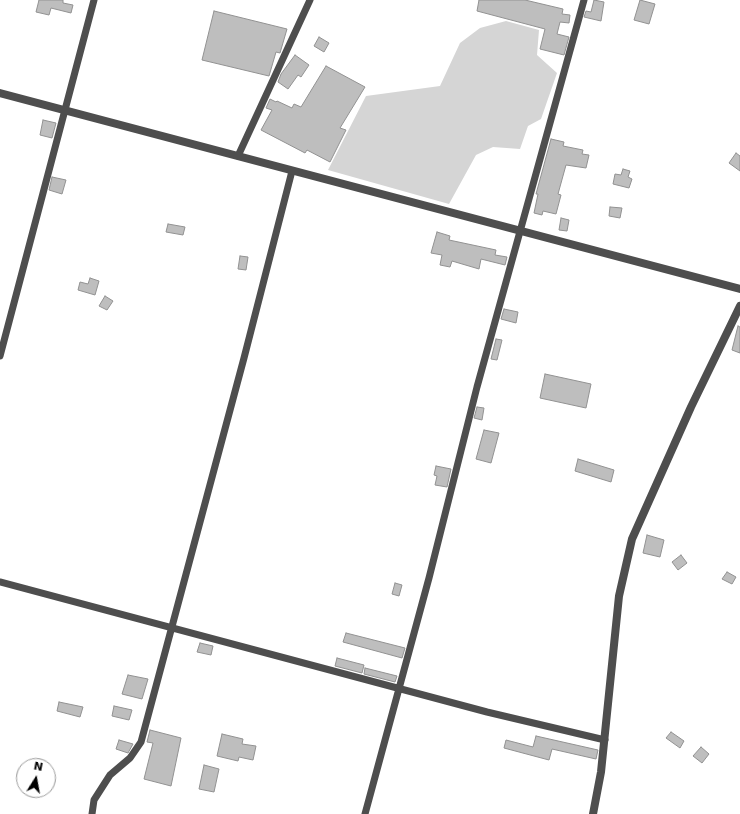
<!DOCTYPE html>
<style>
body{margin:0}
#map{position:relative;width:740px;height:814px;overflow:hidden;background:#fff;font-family:"DejaVu Sans",sans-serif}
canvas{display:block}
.north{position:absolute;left:16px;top:758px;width:40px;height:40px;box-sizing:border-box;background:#fff;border:1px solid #999;border-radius:50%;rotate:11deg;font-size:11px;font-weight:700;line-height:16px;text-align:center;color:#000}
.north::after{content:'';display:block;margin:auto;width:14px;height:18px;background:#000;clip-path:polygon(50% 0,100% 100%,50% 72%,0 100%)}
</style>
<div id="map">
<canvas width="740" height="814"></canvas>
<div class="north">N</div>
</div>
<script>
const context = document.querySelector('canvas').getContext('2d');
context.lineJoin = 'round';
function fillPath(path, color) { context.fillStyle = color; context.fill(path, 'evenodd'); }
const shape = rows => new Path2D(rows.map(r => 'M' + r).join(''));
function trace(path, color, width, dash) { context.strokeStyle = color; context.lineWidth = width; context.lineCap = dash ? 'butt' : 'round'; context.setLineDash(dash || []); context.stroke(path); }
const green = shape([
 [506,21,539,30,537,55,557,73,541,119,528,126,520,149,493,147,476,155,449,204,328,170,366,96,440,86,460,43,480,28]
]);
const building = shape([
 [39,0,63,0,63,3,73,5,71,13,51,8,49,15,36,12,39,0],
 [479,0,525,0,563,9,562,14,570,15,569,23,560,22,557,34,569,37,564,55,540,49,545,29,477,11,479,0],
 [594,0,604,2,601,21,584,17,586,11,591,12,594,0],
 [640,0,655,4,649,24,634,20,640,0],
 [214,11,287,29,280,53,276,52,269,76,202,60,214,11],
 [319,37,329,43,324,52,314,46,319,37],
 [295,55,309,65,301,77,298,75,288,89,278,82,281,74,295,55],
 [326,66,365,87,340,128,346,130,330,162,307,150,305,153,261,130,272,110,266,108,270,99,276,102,277,101,292,108,294,104,301,107,326,66],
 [43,120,56,123,52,138,40,135,43,120],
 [551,139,564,142,563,146,583,150,582,154,589,155,586,168,566,165,558,194,561,195,556,214,543,211,542,215,534,213,538,194,536,194,551,139],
 [736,153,740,156,740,171,729,163,736,153],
 [623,169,630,171,628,177,632,179,629,188,613,184,615,174,621,175,623,169],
 [52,177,66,180,62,194,49,190,52,177],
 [610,207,622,208,620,218,609,216,610,207],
 [561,218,569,220,567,231,559,230,561,218],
 [168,224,185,227,183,235,166,232,168,224],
 [437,232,450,236,449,240,496,250,495,255,507,257,505,265,481,259,479,269,452,261,450,267,440,265,442,255,431,253,437,232],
 [240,256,248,257,246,270,238,269,240,256],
 [90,278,99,281,95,295,78,290,80,282,88,284,90,278],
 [105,296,113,301,107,310,99,306,105,296],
 [504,309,518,312,516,323,501,319,504,309],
 [738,326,740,327,740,353,732,350,738,326],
 [496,339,502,340,497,360,491,359,496,339],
 [545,374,591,384,586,408,540,398,545,374],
 [477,407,484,408,482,420,474,418,477,407],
 [484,430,499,433,491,463,476,459,484,430],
 [578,459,614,470,611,482,575,471,578,459],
 [436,466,451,469,447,487,435,485,437,476,434,475,436,466],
 [647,535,664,540,660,557,643,553,647,535],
 [681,555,687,563,678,570,672,562,681,555],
 [727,572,736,577,732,584,722,579,727,572],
 [395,583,402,585,399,596,392,594,395,583],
 [346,633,405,648,402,658,343,642,346,633],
 [200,643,213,646,211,655,197,652,200,643],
 [337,658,364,665,362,673,335,666,337,658],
 [365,668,397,676,395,682,364,674,365,668],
 [128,675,148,679,142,699,122,694,128,675],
 [59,702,83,707,80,717,57,711,59,702],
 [114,706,132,710,129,720,112,716,114,706],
 [150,730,181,738,171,786,144,779,153,743,147,742,150,730],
 [671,732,684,741,680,748,666,738,671,732],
 [222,734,243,739,242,744,256,746,253,760,239,757,238,761,217,756,222,734],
 [536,736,598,750,596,759,552,749,549,760,504,748,506,740,533,747,536,736],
 [119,740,133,744,128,753,116,749,119,740],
 [701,747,709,754,702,763,693,756,701,747],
 [204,765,219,769,214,792,199,789,204,765]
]);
const minor = shape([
 [238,156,310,0],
 [0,356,94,0],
 [0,582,487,712,605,740],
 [92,814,94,800,110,775,130,758,141,742,244,358,292,171],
 [365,814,429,578,477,387,584,0]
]);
const tertiary = shape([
 [0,93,740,289],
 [593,814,601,772,619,596,632,539,691,407,740,306]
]);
fillPath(green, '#d5d5d5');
fillPath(building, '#bebebe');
trace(building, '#929292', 1);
trace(minor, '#4e4e4e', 7);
trace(tertiary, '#4e4e4e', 8);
</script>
